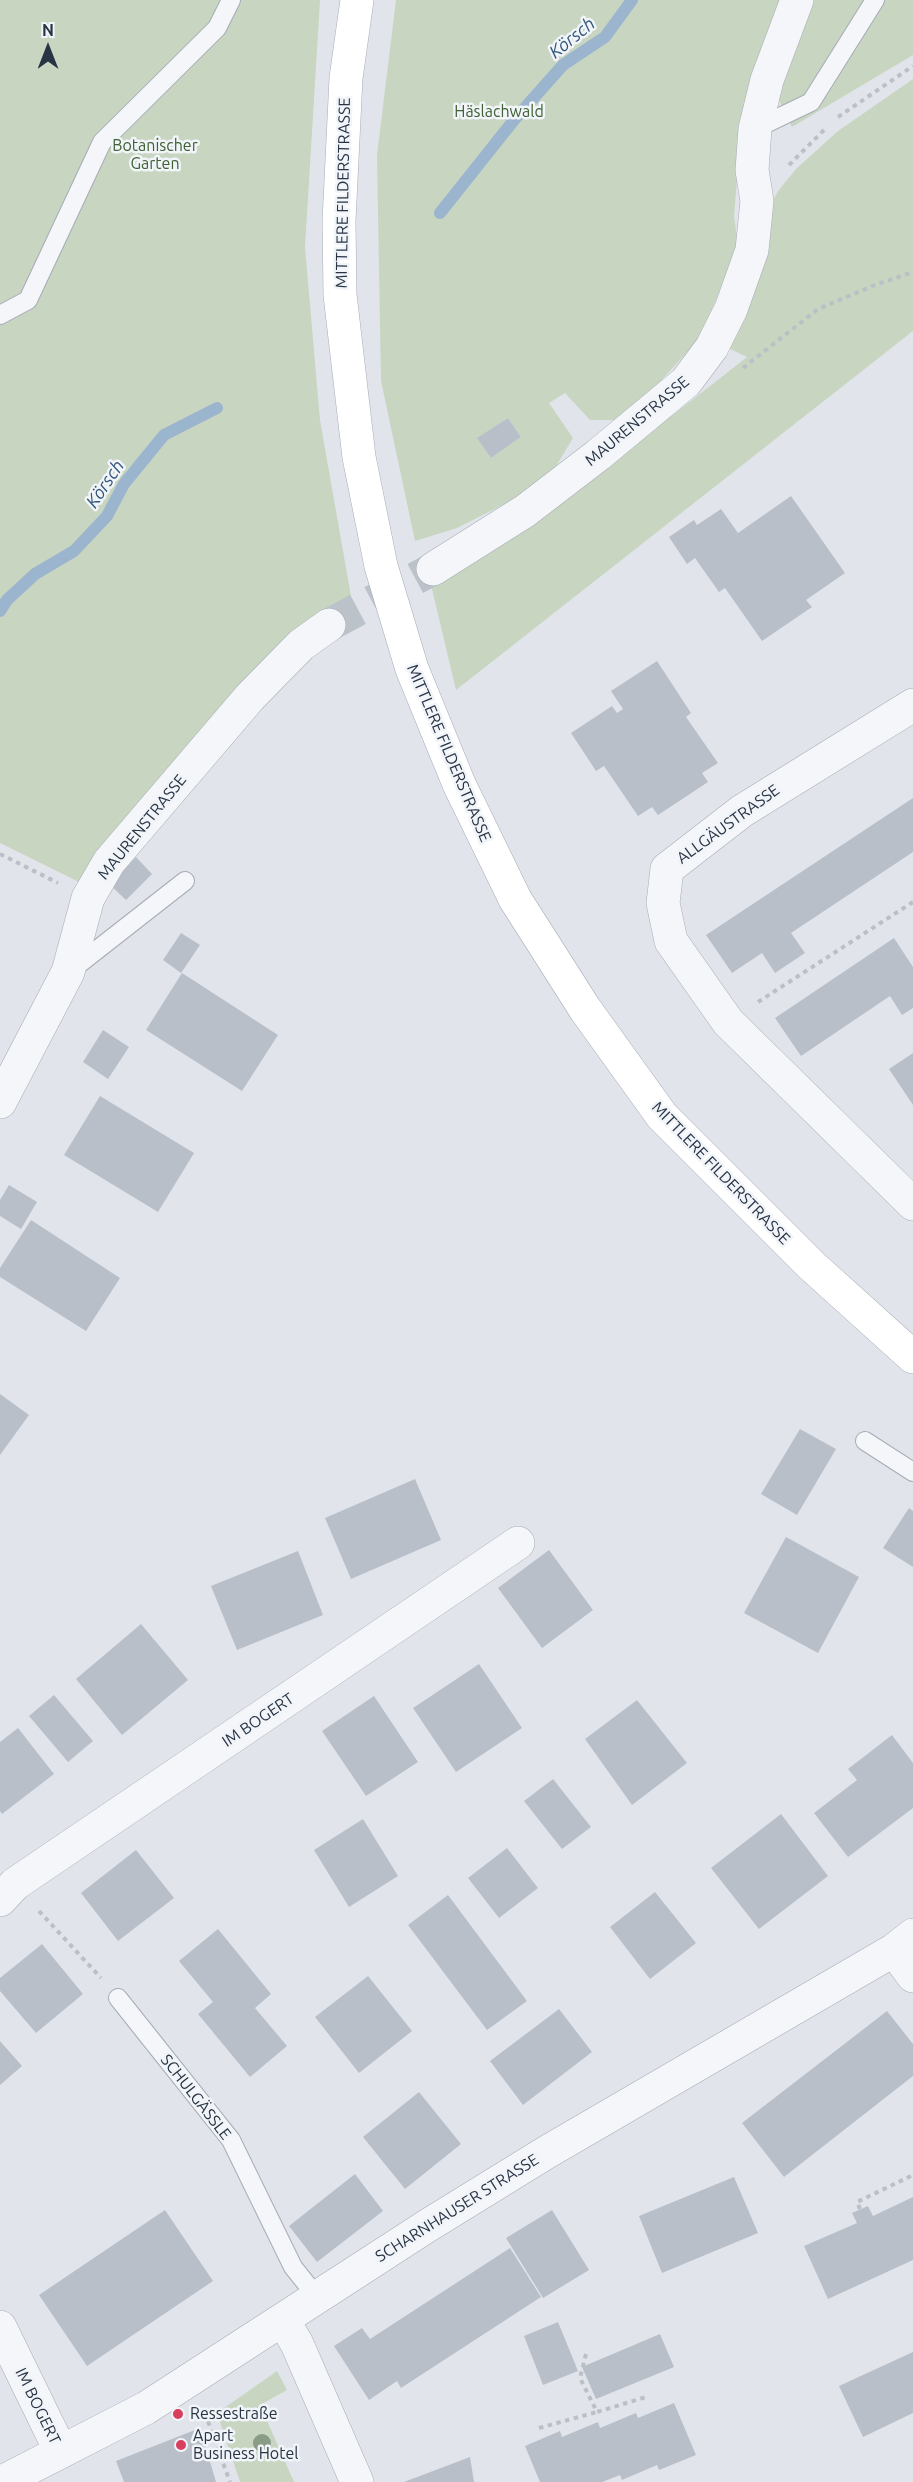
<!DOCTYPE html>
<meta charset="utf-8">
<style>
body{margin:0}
#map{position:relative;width:913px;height:2482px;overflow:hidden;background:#e1e5eb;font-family:Ubuntu,sans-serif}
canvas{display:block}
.north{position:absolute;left:18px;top:18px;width:60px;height:60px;-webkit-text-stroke:4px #f1f4f8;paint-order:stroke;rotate:0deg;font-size:16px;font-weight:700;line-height:24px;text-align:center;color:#283444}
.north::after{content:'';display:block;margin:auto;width:21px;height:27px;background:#283444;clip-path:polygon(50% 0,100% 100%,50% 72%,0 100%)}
</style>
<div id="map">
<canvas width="913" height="2482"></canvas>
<div class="north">N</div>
</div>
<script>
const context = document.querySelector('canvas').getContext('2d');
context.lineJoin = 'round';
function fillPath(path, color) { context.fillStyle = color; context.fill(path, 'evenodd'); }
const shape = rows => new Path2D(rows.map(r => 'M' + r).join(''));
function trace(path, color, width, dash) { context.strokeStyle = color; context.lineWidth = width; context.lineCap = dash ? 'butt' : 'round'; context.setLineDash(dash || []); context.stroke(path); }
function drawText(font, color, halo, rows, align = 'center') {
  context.font = font + ' Ubuntu,sans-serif'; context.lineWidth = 5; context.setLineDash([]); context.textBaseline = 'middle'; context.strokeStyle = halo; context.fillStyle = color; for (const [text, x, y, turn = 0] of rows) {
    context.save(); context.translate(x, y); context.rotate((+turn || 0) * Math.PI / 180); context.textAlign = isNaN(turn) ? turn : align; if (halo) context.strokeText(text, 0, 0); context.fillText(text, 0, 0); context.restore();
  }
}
const green = shape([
 [0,0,320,0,305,247,320,420,356,625,297,633,79,882,0,843],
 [396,0,785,0,742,118,734,216,738,244,701,337,625,420,590,420,565,393,549,403,573,438,546,483,457,528,415,541,381,381,377,155],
 [508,418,521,437,491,458,478,438],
 [814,0,913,0,913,55,792,127,777,96],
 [913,79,913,331,456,690,431,585,677,412,747,357,724,346,767,213,778,191,796,169,838,131],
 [277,2371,287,2390,260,2405,294,2482,240,2482,217,2413]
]);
const stream = shape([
 [440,213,514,120,563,65,605,37,632,0],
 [0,611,7,600,35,574,74,551,107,516,124,484,164,435,217,408]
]);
const building = shape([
 [508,418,521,437,491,458,477,438],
 [791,496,845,573,806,600,812,607,762,641,725,588,719,592,695,558,687,564,669,537,694,520,697,525,721,509,738,533],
 [657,661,691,713,686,717,718,763,702,773,708,782,658,815,652,807,638,816,604,766,596,771,571,733,612,706,617,713,623,709,611,691],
 [913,798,913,852,791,933,805,953,775,973,762,953,732,973,706,935],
 [136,857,152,874,126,900,109,884],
 [181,933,200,945,181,973,163,960],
 [894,938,913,967,913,1008,902,1015,890,996,801,1056,775,1018],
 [182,973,278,1035,242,1091,146,1030],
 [103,1030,129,1047,108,1079,83,1062],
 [913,1053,913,1105,889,1069],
 [100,1096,194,1153,158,1212,64,1155],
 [9,1185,37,1202,21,1229,0,1216,0,1200],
 [31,1220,120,1278,86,1331,0,1277,0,1268],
 [0,1394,29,1415,0,1455],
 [800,1429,836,1449,797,1515,761,1494],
 [415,1479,441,1540,351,1579,325,1518],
 [909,1508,913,1511,913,1567,883,1548],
 [786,1537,859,1577,818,1653,744,1613],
 [549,1550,593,1610,542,1648,498,1588],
 [298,1551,323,1615,237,1650,211,1586],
 [141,1624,188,1680,122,1735,76,1679],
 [479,1664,522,1728,456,1772,413,1708],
 [54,1695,93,1741,68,1762,29,1716],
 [374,1696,418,1762,366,1796,322,1731],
 [637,1700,687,1763,632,1805,585,1739],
 [18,1728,54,1774,2,1814,0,1811,0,1742],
 [892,1735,913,1763,913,1808,848,1857,814,1813,857,1780,848,1769],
 [553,1779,591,1827,562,1849,524,1801],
 [781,1814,828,1876,759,1929,711,1868],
 [363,1819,398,1876,349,1907,314,1850],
 [507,1848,538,1888,499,1918,468,1878],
 [136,1850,174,1898,118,1941,81,1893],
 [655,1892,696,1943,650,1979,610,1927],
 [448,1895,527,2001,487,2030,408,1925],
 [218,1929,271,1994,255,2008,287,2046,250,2077,198,2014,213,2002,179,1961],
 [42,1944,83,1994,36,2033,0,1991,0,1978],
 [368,1976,412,2031,359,2073,315,2017],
 [559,2009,592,2052,523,2105,490,2061],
 [887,2011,913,2044,913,2076,784,2177,742,2123],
 [0,2041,22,2066,0,2085],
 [419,2092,461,2144,405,2189,363,2137],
 [355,2174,383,2211,317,2262,289,2226],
 [734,2177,758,2233,662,2273,639,2216],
 [913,2197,913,2260,828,2299,804,2246,857,2223,852,2213,868,2206,873,2216],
 [165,2210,213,2281,87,2366,39,2295],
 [552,2210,589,2270,543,2298,506,2238],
 [510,2248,541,2297,401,2388,397,2381,369,2400,334,2346,362,2328,370,2339],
 [558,2322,578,2371,543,2385,524,2336],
 [660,2334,674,2367,596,2399,582,2367],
 [913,2352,913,2413,863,2437,839,2386],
 [674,2403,696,2455,659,2470,657,2465,622,2480,620,2475,602,2482,540,2482,525,2446,560,2431,562,2437,598,2422,600,2428,636,2413,638,2418],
 [200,2428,216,2482,124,2482,116,2461],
 [470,2457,474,2482,404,2482]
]);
const minorTunnel = shape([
 [329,625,433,569]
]);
const path = shape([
 [838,117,913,66],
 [789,165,824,130],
 [743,368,818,309,875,285,913,272],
 [0,854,58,883],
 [758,1002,913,902],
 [39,1911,101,1978],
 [860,2209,857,2202,913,2175],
 [586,2354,580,2378,597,2412,646,2397],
 [205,2413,230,2482],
 [539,2428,597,2412]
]);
const service = shape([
 [755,129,811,102,875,0],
 [0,315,28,300,102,142,217,28,231,0],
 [70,971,185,881],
 [865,1441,913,1472],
 [118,1998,231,2140,293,2267,317,2297]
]);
const minor = shape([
 [433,569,525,511,598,455,686,382,712,347,731,309,752,250,757,201,752,170,755,129,767,80,797,0],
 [913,705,742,811,667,869,663,903,671,941,728,1022,913,1204],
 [0,1102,68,972,88,898,109,862,250,697,301,645,329,625],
 [0,1900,15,1884,518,1543],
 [894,1950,913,1976],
 [283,2320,297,2344,357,2482],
 [0,2327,61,2452],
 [2,2482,146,2408,427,2226,547,2152,894,1950,913,1935]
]);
const secondary = shape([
 [357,0,346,78,339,221,340,295,359,457,381,566,412,669,459,784,515,899,585,1009,662,1116,811,1265,913,1357]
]);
const trees = [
 [262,2443]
];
const markers = [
 [178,2414,6,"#d83e5d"],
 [181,2445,6,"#d83e5d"]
];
const parkNames = [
 ["Häslachwald",499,112],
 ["Botanischer",155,146],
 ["Garten",155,164]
];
const streetNames = [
 ["MITTLERE FILDERSTRASSE",343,193,-89],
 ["MAURENSTRASSE",637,421,-40],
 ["MITTLERE FILDERSTRASSE",449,753,67],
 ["ALLGÄUSTRASSE",728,824,-36],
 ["MAURENSTRASSE",142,827,-51],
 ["MITTLERE FILDERSTRASSE",721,1173,46],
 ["IM BOGERT",258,1720,-34],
 ["SCHULGÄSSLE",196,2097,52],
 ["SCHARNHAUSER STRASSE",457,2208,-32],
 ["IM BOGERT",38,2406,64]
];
const poiNames = [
 ["Ressestraße",190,2414],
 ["Apart",193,2436],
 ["Business Hotel",193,2454]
];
const waterNames = [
 ["Körsch",572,38,-39],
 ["Körsch",105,484,-56]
];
fillPath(green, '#c8d5c1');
trace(stream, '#9ab5cd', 12);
fillPath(building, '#b8bfc9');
trace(minorTunnel, '#bcc2ca', 33, [33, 16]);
trace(service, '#a6acb6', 20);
trace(minor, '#a6acb6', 34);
trace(secondary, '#a6acb6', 34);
trace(path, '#bbc0c6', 4, [4.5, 4.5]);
trace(service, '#f4f6f9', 18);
trace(minor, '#f4f6f9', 33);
trace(secondary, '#fff', 33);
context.fillStyle = '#889c86';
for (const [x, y] of trees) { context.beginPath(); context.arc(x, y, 9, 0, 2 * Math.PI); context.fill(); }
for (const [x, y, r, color] of markers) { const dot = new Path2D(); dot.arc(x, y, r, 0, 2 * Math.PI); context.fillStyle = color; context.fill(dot); trace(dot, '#f1f4f8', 2); }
drawText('16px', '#3f6134', '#f1f4f8', parkNames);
drawText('16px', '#283444', '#f1f4f8', streetNames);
drawText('16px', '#283444', '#f1f4f8', poiNames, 'left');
drawText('italic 18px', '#2f557b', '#f1f4f8', waterNames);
</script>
